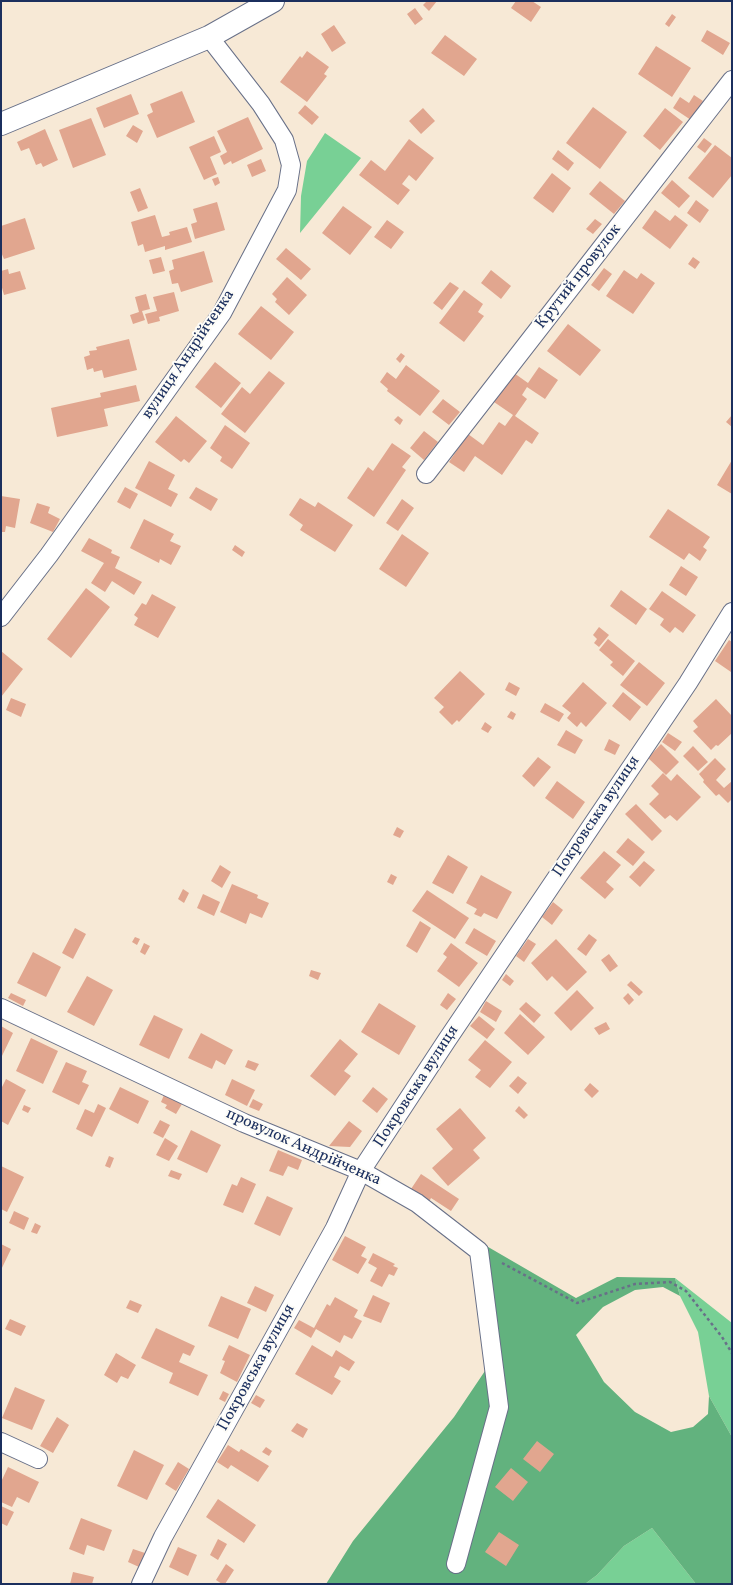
<!DOCTYPE html>
<meta charset="utf-8">
<style>
body{margin:0}
#map{position:relative;width:733px;height:1585px;overflow:hidden;background:#f7e9d6;font-family:Vollkorn,serif}
canvas{display:block}
.frame{position:absolute;inset:0;border:2px solid #1b2f5e;pointer-events:none}
</style>
<div id="map">
<canvas width="733" height="1585"></canvas>
<div class="frame"></div>
</div>
<script>
const context = document.querySelector('canvas').getContext('2d');
context.lineJoin = 'round';
function fillPath(path, color) { context.fillStyle = color; context.fill(path, 'evenodd'); }
const shape = rows => new Path2D(rows.map(r => 'M' + r).join(''));
function trace(path, color, width, dash) { context.strokeStyle = color; context.lineWidth = width; context.lineCap = dash ? 'butt' : 'round'; context.setLineDash(dash || []); context.stroke(path); }
function drawText(font, color, halo, rows, align = 'center') {
  context.font = font + ' Vollkorn,serif'; context.lineWidth = 4; context.setLineDash([]); context.textBaseline = 'middle'; context.strokeStyle = halo; context.fillStyle = color; for (const [text, x, y, turn = 0] of rows) {
    context.save(); context.translate(x, y); context.rotate((+turn || 0) * Math.PI / 180); context.textAlign = isNaN(turn) ? turn : align; if (halo) context.strokeText(text, 0, 0); context.fillText(text, 0, 0); context.restore();
  }
}
const green = shape([
 [325,133,361,158,300,233,301,196,307,161],
 [675,1278,732,1323,732,1437,709,1396,698,1332,680,1296],
 [652,1528,696,1584,585,1584,597,1575,624,1546]
]);
const forest = shape([
 [483,1244,576,1298,617,1277,675,1278,680,1296,663,1287,635,1290,603,1307,576,1335,604,1382,635,1412,671,1432,693,1427,708,1414,709,1396,732,1437,732,1584,696,1584,652,1528,624,1546,597,1575,585,1584,326,1584,353,1541,454,1417,491,1362]
]);
const building = shape([
 [427,1,437,1,429,11,423,5],
 [516,1,532,1,541,7,531,22,511,8],
 [415,8,423,19,415,25,407,14],
 [672,14,676,17,669,27,665,24],
 [334,25,346,43,332,52,321,34],
 [707,30,730,43,723,55,701,41],
 [445,35,477,59,464,76,431,53],
 [656,46,691,68,672,97,638,74],
 [307,51,329,67,324,74,327,76,307,102,280,82,300,56,302,58],
 [182,91,195,122,157,138,147,115,153,112,150,104],
 [131,94,139,114,104,128,96,108],
 [694,95,703,101,691,120,673,108,680,97,689,103],
 [305,105,319,117,312,125,298,113],
 [593,107,627,132,600,169,566,143],
 [423,108,435,121,421,134,409,121],
 [665,108,683,122,660,150,643,136],
 [248,117,263,149,232,164,231,161,224,165,220,156,227,152,217,131],
 [91,118,106,155,73,168,59,130],
 [133,125,143,131,137,143,126,136],
 [45,129,58,160,43,167,41,163,36,165,29,148,21,151,17,142],
 [214,136,221,152,210,157,217,174,204,180,189,147],
 [704,138,712,144,705,153,697,147],
 [409,139,434,158,416,181,409,175,402,184,410,190,398,205,359,175,371,160,385,171],
 [715,145,732,158,732,175,713,198,688,178],
 [558,150,574,163,568,171,552,159],
 [261,159,266,171,252,177,247,165],
 [552,173,571,188,553,213,533,198],
 [218,177,220,183,215,186,212,179],
 [672,180,690,196,679,208,661,193],
 [600,181,625,201,614,214,589,194],
 [140,188,148,208,138,212,130,192],
 [696,200,709,210,700,223,687,213],
 [217,202,225,230,195,239,191,224,197,222,193,209],
 [343,206,372,227,350,255,322,233],
 [655,210,670,221,675,215,688,225,670,249,642,228],
 [155,215,162,237,170,235,169,232,187,227,192,242,165,250,165,246,145,252,143,244,138,246,131,222],
 [25,218,35,249,4,259,1,252,1,226],
 [595,219,602,224,593,234,586,229],
 [387,220,404,232,391,249,374,237],
 [286,248,311,269,301,280,276,259],
 [204,251,213,282,181,292,178,283,172,284,169,271,174,269,172,260],
 [161,257,165,271,153,274,149,260],
 [693,257,700,262,695,269,688,264],
 [604,268,612,274,599,291,591,285],
 [8,269,9,274,20,271,26,289,4,295,1,284,1,271],
 [491,270,511,286,501,299,481,283],
 [624,270,637,279,641,273,655,283,633,314,606,296],
 [287,277,307,295,289,315,275,302,277,299,272,294],
 [450,282,459,288,442,310,433,303],
 [464,290,483,304,478,312,484,316,464,342,439,323],
 [174,292,179,311,159,317,160,321,148,324,145,314,157,311,153,297],
 [146,294,150,309,142,311,145,320,133,324,130,315,139,312,135,297],
 [261,306,294,332,271,360,238,334],
 [568,324,601,350,580,376,547,351],
 [129,339,137,370,104,378,102,370,94,372,93,368,87,370,84,357,90,355,89,351,97,350,96,347],
 [401,353,405,356,400,363,396,359],
 [215,362,241,383,221,408,195,387],
 [406,365,440,391,420,416,387,391,388,389,380,382,387,372,396,379],
 [539,367,558,380,545,399,527,387,522,395,527,399,515,416,539,433,532,444,526,440,502,475,475,456,464,472,449,462,468,434,483,445,499,422,505,426,513,415,494,402,514,373,528,383],
 [269,371,285,383,245,433,221,414,242,387,250,394],
 [136,385,140,401,104,409,108,426,57,437,51,408,101,397,100,393],
 [443,399,460,412,449,425,432,412],
 [732,415,732,427,726,422],
 [176,416,207,441,189,463,184,459,181,462,155,442],
 [398,416,403,420,400,425,394,420],
 [225,425,250,443,232,469,220,461,222,457,210,448],
 [424,431,438,442,424,460,410,448],
 [392,443,411,456,402,467,406,470,374,517,347,498,368,467,373,471],
 [732,460,732,494,717,485],
 [149,461,175,475,168,489,178,494,171,507,135,488],
 [125,487,138,494,130,509,117,502],
 [196,487,218,499,211,511,189,498],
 [1,496,20,499,15,528,6,526,5,532,1,532],
 [300,498,315,507,318,502,353,525,335,552,300,530,303,525,289,515],
 [402,499,414,508,398,531,386,523],
 [37,503,50,507,48,513,60,519,53,532,30,523],
 [668,509,710,537,703,547,707,550,700,561,689,553,684,560,649,537],
 [144,519,174,534,170,541,181,546,171,565,160,559,159,563,130,548],
 [402,534,429,553,406,587,379,569],
 [89,538,112,550,111,553,120,557,115,568,142,582,134,595,112,581,105,592,91,583,104,563,81,551],
 [235,545,245,552,242,557,232,550],
 [681,566,698,577,686,596,669,585],
 [86,588,110,607,71,658,47,639],
 [621,590,647,609,636,625,610,606],
 [662,591,696,615,683,633,675,627,670,633,660,625,664,619,649,609],
 [152,594,176,607,158,638,134,625,138,618,134,615,142,603,146,605],
 [599,627,609,635,599,647,594,643,597,639,593,635],
 [608,639,635,661,623,676,610,665,613,662,599,650],
 [729,640,732,642,731,672,715,661],
 [1,651,23,669,1,697],
 [639,662,665,683,647,706,620,685],
 [460,671,485,694,459,722,457,720,452,725,439,712,444,707,434,698],
 [509,682,520,688,516,696,505,690],
 [583,682,607,703,586,727,581,722,577,727,567,718,571,713,562,706],
 [623,692,641,707,630,721,612,706],
 [11,698,26,704,21,717,6,710],
 [716,699,732,716,732,733,718,746,716,745,711,750,693,731,698,727,693,721],
 [545,703,564,714,559,722,540,712],
 [511,711,516,714,513,720,507,717],
 [485,722,492,727,488,733,481,729],
 [566,730,583,740,575,754,557,745],
 [668,733,682,742,675,751,662,742],
 [609,739,620,745,615,755,604,750],
 [661,744,679,762,666,775,648,758],
 [693,746,708,762,698,771,683,756],
 [538,757,551,767,534,787,522,776],
 [715,758,726,769,716,780,724,788,732,781,732,799,728,803,719,794,716,796,703,782,704,780,699,774],
 [663,773,671,781,677,774,701,797,677,821,670,815,665,819,649,804,659,794,651,786],
 [557,781,585,802,573,819,545,798],
 [636,804,662,831,652,841,625,814],
 [397,827,404,831,400,838,393,835],
 [628,838,645,852,633,866,616,852],
 [604,851,621,865,606,882,614,889,605,899,580,878],
 [448,855,468,867,453,894,432,883],
 [644,861,655,870,640,887,629,877],
 [220,865,231,872,222,888,211,881],
 [391,874,397,877,393,885,387,882],
 [481,875,512,892,497,919,484,913,481,917,474,914,477,909,466,903],
 [232,884,258,895,257,898,269,903,262,918,250,913,246,924,220,912],
 [183,889,189,893,184,903,178,899],
 [427,890,469,918,455,939,412,911],
 [203,894,220,902,214,916,197,908],
 [553,902,563,910,552,925,542,917],
 [420,921,431,928,417,953,406,946],
 [75,928,86,934,73,959,62,953],
 [474,928,496,941,487,956,465,943],
 [589,934,597,940,586,956,577,949],
 [135,937,140,939,137,945,132,942],
 [528,939,536,944,524,962,516,956],
 [556,939,587,972,567,991,552,976,547,981,531,963],
 [144,943,150,946,145,955,140,952],
 [451,943,478,963,459,987,437,971,447,957,443,954],
 [33,952,61,967,46,997,17,983],
 [609,954,618,966,610,972,601,960],
 [311,970,321,973,318,980,309,976],
 [506,974,514,981,510,986,502,980],
 [87,976,113,990,94,1026,67,1012],
 [631,981,643,992,639,996,627,985],
 [577,990,594,1008,571,1031,554,1013],
 [11,993,26,1000,23,1006,8,998],
 [448,993,456,999,447,1010,440,1005],
 [628,993,634,1000,629,1005,623,998],
 [486,1001,502,1011,496,1022,480,1012],
 [526,1002,541,1015,534,1023,519,1009],
 [379,1003,416,1026,399,1055,361,1032],
 [520,1014,545,1037,528,1055,504,1033],
 [154,1015,183,1029,169,1059,139,1045],
 [479,1016,495,1029,487,1039,470,1026],
 [606,1022,610,1029,599,1035,594,1028],
 [1,1026,13,1033,1,1058],
 [201,1033,233,1050,225,1065,216,1060,212,1069,188,1058],
 [31,1038,58,1051,43,1084,16,1071],
 [340,1039,358,1054,344,1071,351,1076,335,1096,310,1076],
 [485,1040,512,1062,490,1088,475,1077,481,1070,468,1060],
 [248,1060,259,1064,255,1071,245,1067],
 [66,1062,87,1071,82,1082,89,1085,79,1105,52,1092],
 [518,1076,527,1083,518,1094,509,1086],
 [6,1079,26,1090,8,1125,1,1121,1,1089],
 [232,1079,255,1090,247,1106,225,1095],
 [590,1083,599,1091,592,1098,584,1090],
 [120,1087,149,1101,138,1124,109,1109],
 [373,1087,388,1099,377,1113,362,1101],
 [164,1095,182,1104,176,1114,165,1108,167,1105,161,1102],
 [253,1099,263,1104,259,1111,249,1107],
 [98,1104,106,1108,92,1137,76,1129,85,1109,94,1113],
 [24,1105,31,1108,28,1113,22,1110],
 [519,1106,528,1115,524,1119,515,1111],
 [460,1108,486,1138,473,1150,480,1158,448,1186,432,1168,453,1149,436,1129],
 [160,1120,170,1125,163,1138,153,1133],
 [349,1121,362,1131,350,1147,329,1146],
 [191,1130,221,1145,207,1173,177,1159],
 [165,1138,178,1146,169,1161,156,1155],
 [278,1150,302,1160,298,1170,288,1166,283,1176,269,1171],
 [109,1156,114,1158,110,1168,105,1166],
 [1,1166,24,1177,7,1212,1,1209],
 [171,1170,182,1174,179,1180,168,1176],
 [421,1174,459,1199,451,1211,431,1198,428,1204,409,1192],
 [241,1177,256,1184,243,1213,223,1205,232,1184,237,1186],
 [267,1196,293,1208,280,1236,254,1224],
 [14,1211,29,1218,24,1230,9,1223],
 [35,1223,41,1226,37,1234,31,1232],
 [345,1236,366,1247,361,1256,367,1259,358,1274,332,1260],
 [1,1244,11,1249,1,1270],
 [373,1253,395,1264,393,1266,398,1268,394,1276,389,1274,382,1287,370,1281,377,1268,368,1263],
 [255,1286,274,1295,266,1312,247,1303],
 [373,1295,390,1303,381,1323,363,1316],
 [221,1296,251,1309,238,1339,208,1326],
 [335,1297,358,1310,354,1317,362,1321,352,1339,344,1335,340,1343,316,1329,311,1338,294,1328,299,1320,314,1328,327,1304,330,1306],
 [130,1300,142,1305,138,1313,126,1308],
 [10,1319,26,1326,21,1336,5,1329],
 [156,1328,195,1346,190,1356,183,1353,179,1362,208,1375,198,1396,169,1383,173,1373,141,1358],
 [229,1345,250,1355,237,1382,220,1373,225,1361,222,1360],
 [312,1345,332,1357,336,1350,355,1362,349,1371,340,1366,334,1377,341,1381,332,1395,295,1374],
 [116,1353,136,1365,128,1379,121,1376,117,1383,104,1375],
 [15,1387,45,1400,32,1430,2,1418],
 [223,1391,229,1394,225,1402,219,1399],
 [256,1395,265,1400,260,1408,251,1403],
 [57,1417,69,1425,53,1453,40,1446],
 [297,1423,308,1429,303,1438,291,1431],
 [537,1441,554,1454,540,1472,523,1459],
 [228,1445,239,1452,241,1449,269,1466,258,1482,231,1465,228,1469,217,1462],
 [266,1447,272,1451,269,1456,262,1452],
 [134,1450,164,1465,147,1500,117,1486],
 [178,1462,189,1469,176,1491,165,1484],
 [8,1467,39,1482,29,1503,17,1497,12,1507,1,1502,1,1482],
 [511,1468,528,1482,513,1501,495,1487],
 [218,1499,256,1525,244,1543,206,1517],
 [1,1506,14,1512,7,1526,1,1523],
 [81,1518,112,1530,104,1551,87,1545,84,1555,69,1549],
 [499,1532,519,1545,506,1566,485,1552],
 [218,1539,227,1544,218,1560,210,1555],
 [178,1547,197,1555,188,1576,169,1567],
 [133,1549,145,1553,139,1567,128,1562],
 [226,1564,234,1570,225,1584,222,1584,216,1580],
 [73,1572,94,1577,92,1584,70,1584]
]);
const path = shape([
 [502,1263,577,1303,635,1284,670,1282,686,1291,722,1337,732,1353]
]);
const minor = shape([
 [426,474,732,80],
 [1,617,49,555,222,313,287,190,291,165,284,140,261,104,209,37],
 [1,1008,244,1123,361,1171,417,1203,479,1251,499,1407,456,1564],
 [1,1442,38,1459],
 [141,1584,163,1537,335,1228,361,1171,447,1040,688,683,732,612]
]);
const tertiary = shape([
 [1,124,209,37,273,1]
]);
const streetNames = [
 ["Крутий провулок",579,277,-52],
 ["вулиця Андрійченка",189,355,-56],
 ["Покровська вулиця",597,817,-56],
 ["Покровська вулиця",417,1087,-57],
 ["провулок Андрійченка",303,1148,24],
 ["Покровська вулиця",257,1368,-61]
];
fillPath(green, '#78d095');
fillPath(forest, '#62b27e');
fillPath(building, '#e1a68f');
trace(minor, '#687088', 20);
trace(tertiary, '#687088', 24);
trace(path, '#687088', 2.5, [3, 3]);
trace(minor, '#fff', 18);
trace(tertiary, '#fff', 22);
drawText('16px', '#1b2f5e', '#fdfcf7', streetNames);
</script>
